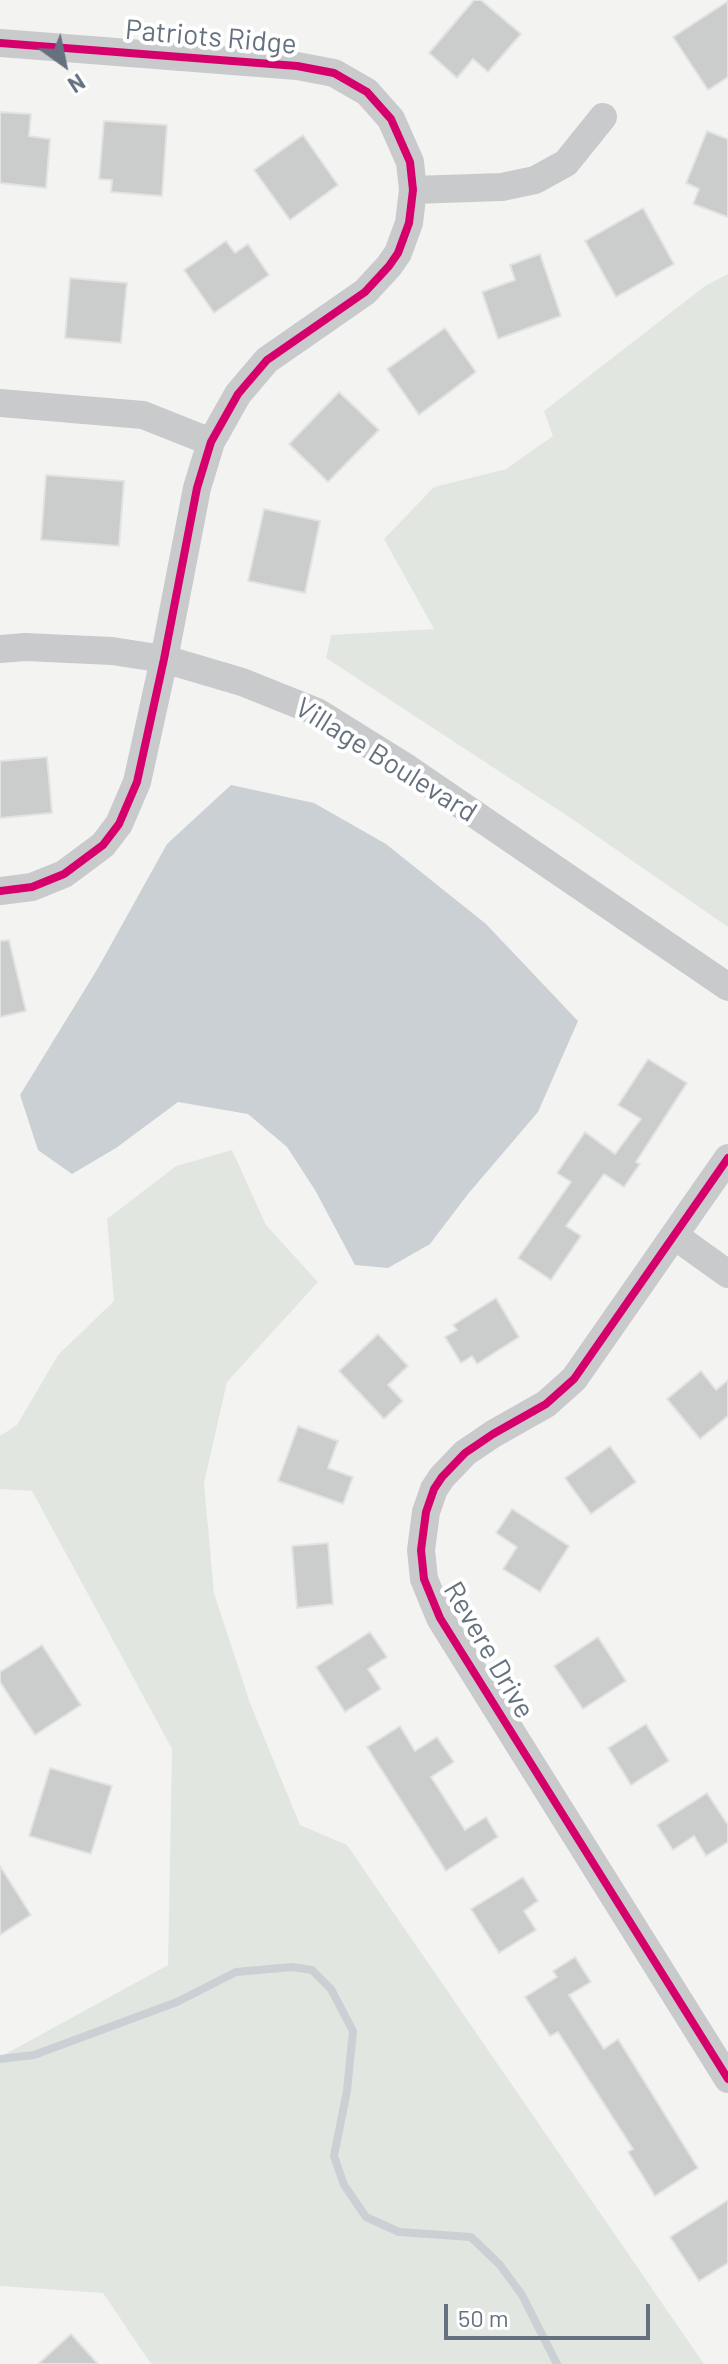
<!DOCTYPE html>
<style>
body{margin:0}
#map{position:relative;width:728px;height:2364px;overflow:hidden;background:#f3f4f2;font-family:Barlow,sans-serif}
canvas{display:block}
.north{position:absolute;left:24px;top:24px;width:80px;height:80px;-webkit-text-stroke:6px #fff;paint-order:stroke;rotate:147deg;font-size:22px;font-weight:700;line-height:32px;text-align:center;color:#667180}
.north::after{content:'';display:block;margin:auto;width:28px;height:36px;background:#667180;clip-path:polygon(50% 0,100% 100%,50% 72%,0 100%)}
.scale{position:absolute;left:444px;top:2304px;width:206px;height:36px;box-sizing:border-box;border:4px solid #667180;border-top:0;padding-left:10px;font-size:24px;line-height:28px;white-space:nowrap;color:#667180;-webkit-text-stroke:6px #fff;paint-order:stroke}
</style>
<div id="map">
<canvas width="728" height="2364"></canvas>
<div class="north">N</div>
<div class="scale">50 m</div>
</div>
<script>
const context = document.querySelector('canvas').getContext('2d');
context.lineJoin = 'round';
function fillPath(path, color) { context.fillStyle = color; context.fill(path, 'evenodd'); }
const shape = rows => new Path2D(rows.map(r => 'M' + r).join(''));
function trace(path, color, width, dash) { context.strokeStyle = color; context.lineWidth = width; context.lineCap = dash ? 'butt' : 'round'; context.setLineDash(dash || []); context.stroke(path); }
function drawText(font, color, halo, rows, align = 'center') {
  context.font = font + ' Barlow,sans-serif'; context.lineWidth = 8; context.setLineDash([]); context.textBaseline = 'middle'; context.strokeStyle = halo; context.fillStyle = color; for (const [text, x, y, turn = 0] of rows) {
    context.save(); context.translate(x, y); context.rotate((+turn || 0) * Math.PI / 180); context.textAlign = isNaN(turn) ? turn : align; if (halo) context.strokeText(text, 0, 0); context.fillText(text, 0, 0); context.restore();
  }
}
const green = shape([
 [728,274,728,927,572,819,326,658,331,635,434,629,384,539,434,487,506,469,553,436,544,411,705,286],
 [232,1150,266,1225,318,1282,227,1382,204,1483,214,1593,250,1703,300,1825,347,1845,704,2364,151,2364,103,2293,0,2286,0,2057,168,1965,172,1749,32,1491,0,1489,0,1436,17,1425,58,1355,114,1301,107,1219,176,1166]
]);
const water = shape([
 [231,785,314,803,386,844,486,924,578,1021,538,1112,468,1194,430,1244,388,1268,355,1265,315,1190,287,1147,248,1114,178,1102,116,1148,72,1174,38,1150,20,1095,98,968,167,844]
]);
const stream = shape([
 [0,2059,34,2055,177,2002,236,1972,292,1967,312,1970,331,1989,353,2031,347,2091,334,2156,344,2185,366,2217,399,2232,471,2237,500,2265,522,2295,557,2364]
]);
const building = shape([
 [474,0,481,0,521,34,488,72,473,59,457,78,429,53,474,0],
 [728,1,728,77,708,90,673,37,728,1],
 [0,112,31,114,29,136,50,139,46,188,0,183,0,112],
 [104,121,167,125,162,196,111,192,112,180,99,179,104,121],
 [707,131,728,139,728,217,693,204,699,189,686,183,707,131],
 [303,135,338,185,290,220,254,170,303,135],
 [643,208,674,264,616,297,585,241,643,208],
 [226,241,235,253,248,244,269,275,214,313,184,270,226,241],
 [540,254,561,316,498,339,482,292,515,280,510,265,540,254],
 [70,278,127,283,121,343,65,338,70,278],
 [445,328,476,372,419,415,387,369,445,328],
 [339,392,379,430,328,482,289,444,339,392],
 [46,475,124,481,119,546,41,540,46,475],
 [264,509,320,521,305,593,248,581,264,509],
 [47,757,52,813,0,818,0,761,47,757],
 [9,940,26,1011,0,1017,0,941,9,940],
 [648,1059,687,1083,636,1162,640,1164,624,1187,604,1174,566,1226,581,1236,551,1280,518,1258,571,1182,557,1173,585,1132,615,1154,641,1119,618,1105,648,1059],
 [496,1298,519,1337,477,1364,472,1356,461,1363,445,1337,457,1330,453,1325,496,1298],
 [378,1334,408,1366,388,1385,403,1401,384,1419,339,1371,378,1334],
 [701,1371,716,1390,728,1380,728,1416,700,1439,667,1399,701,1371],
 [298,1426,338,1441,328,1468,353,1477,343,1504,278,1481,298,1426],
 [610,1446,636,1482,591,1514,565,1478,610,1446],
 [512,1509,569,1546,540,1592,503,1569,517,1547,496,1533,512,1509],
 [328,1543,333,1604,297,1608,292,1546,328,1543],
 [370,1632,387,1657,368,1669,381,1689,345,1712,316,1667,370,1632],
 [598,1637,626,1681,583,1709,554,1666,598,1637],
 [42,1645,81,1705,35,1735,0,1682,0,1672,42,1645],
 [646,1724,669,1761,631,1785,608,1748,646,1724],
 [400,1726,415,1751,437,1737,454,1762,431,1777,465,1830,486,1817,498,1837,446,1871,367,1747,400,1726],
 [50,1768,112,1786,91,1854,29,1836,50,1768],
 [707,1793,728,1825,728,1842,706,1856,694,1836,673,1850,657,1825,707,1793],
 [0,1866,31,1915,0,1935,0,1866],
 [523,1877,538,1901,524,1911,536,1930,499,1953,471,1909,523,1877],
 [575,1957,591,1982,569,1995,604,2049,618,2039,698,2168,655,2196,628,2152,633,2149,558,2032,550,2036,525,1997,557,1977,553,1971,575,1957],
 [728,2200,728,2263,699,2281,670,2237,728,2200],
 [71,2334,98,2364,38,2364,71,2334]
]);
const street = shape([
 [0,43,297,66,334,73,367,92,391,119,410,162,413,190,409,223,398,253,389,266,365,292,267,360,238,394,211,442,197,488,164,659,137,782,119,824,103,845,64,874,32,887,0,891],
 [413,190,502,187,535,180,566,163,603,117],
 [0,403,143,415,211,442],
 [0,649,25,647,112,651,164,659,242,682,317,712,407,768,728,987],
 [728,1158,574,1379,546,1404,493,1434,465,1453,442,1477,434,1489,426,1512,421,1550,424,1579,440,1618,728,2079],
 [675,1236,728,1274]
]);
const cycleway = shape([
 [0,43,297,66,334,73,367,92,391,119,410,162,413,190,409,223,398,253,389,266,365,292,267,360,238,394,211,442,197,488,164,659,137,782,119,824,103,845,64,874,32,887,0,891],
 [728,1158,574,1379,546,1404,493,1434,465,1453,442,1477,434,1489,426,1512,421,1550,424,1579,440,1618,728,2079]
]);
const streetNames = [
 ["Patriots Ridge",211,37,5],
 ["Village Boulevard",386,760,32],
 ["Revere Drive",489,1650,60]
];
fillPath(green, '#e2e6e1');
fillPath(water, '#cad0d3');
trace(stream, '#cad0d3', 8);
fillPath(building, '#cbcdcd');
trace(building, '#e2e3e2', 2);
trace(street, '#c9cacc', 28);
trace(cycleway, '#d6006c', 8);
drawText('28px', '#667180', '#fff', streetNames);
</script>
